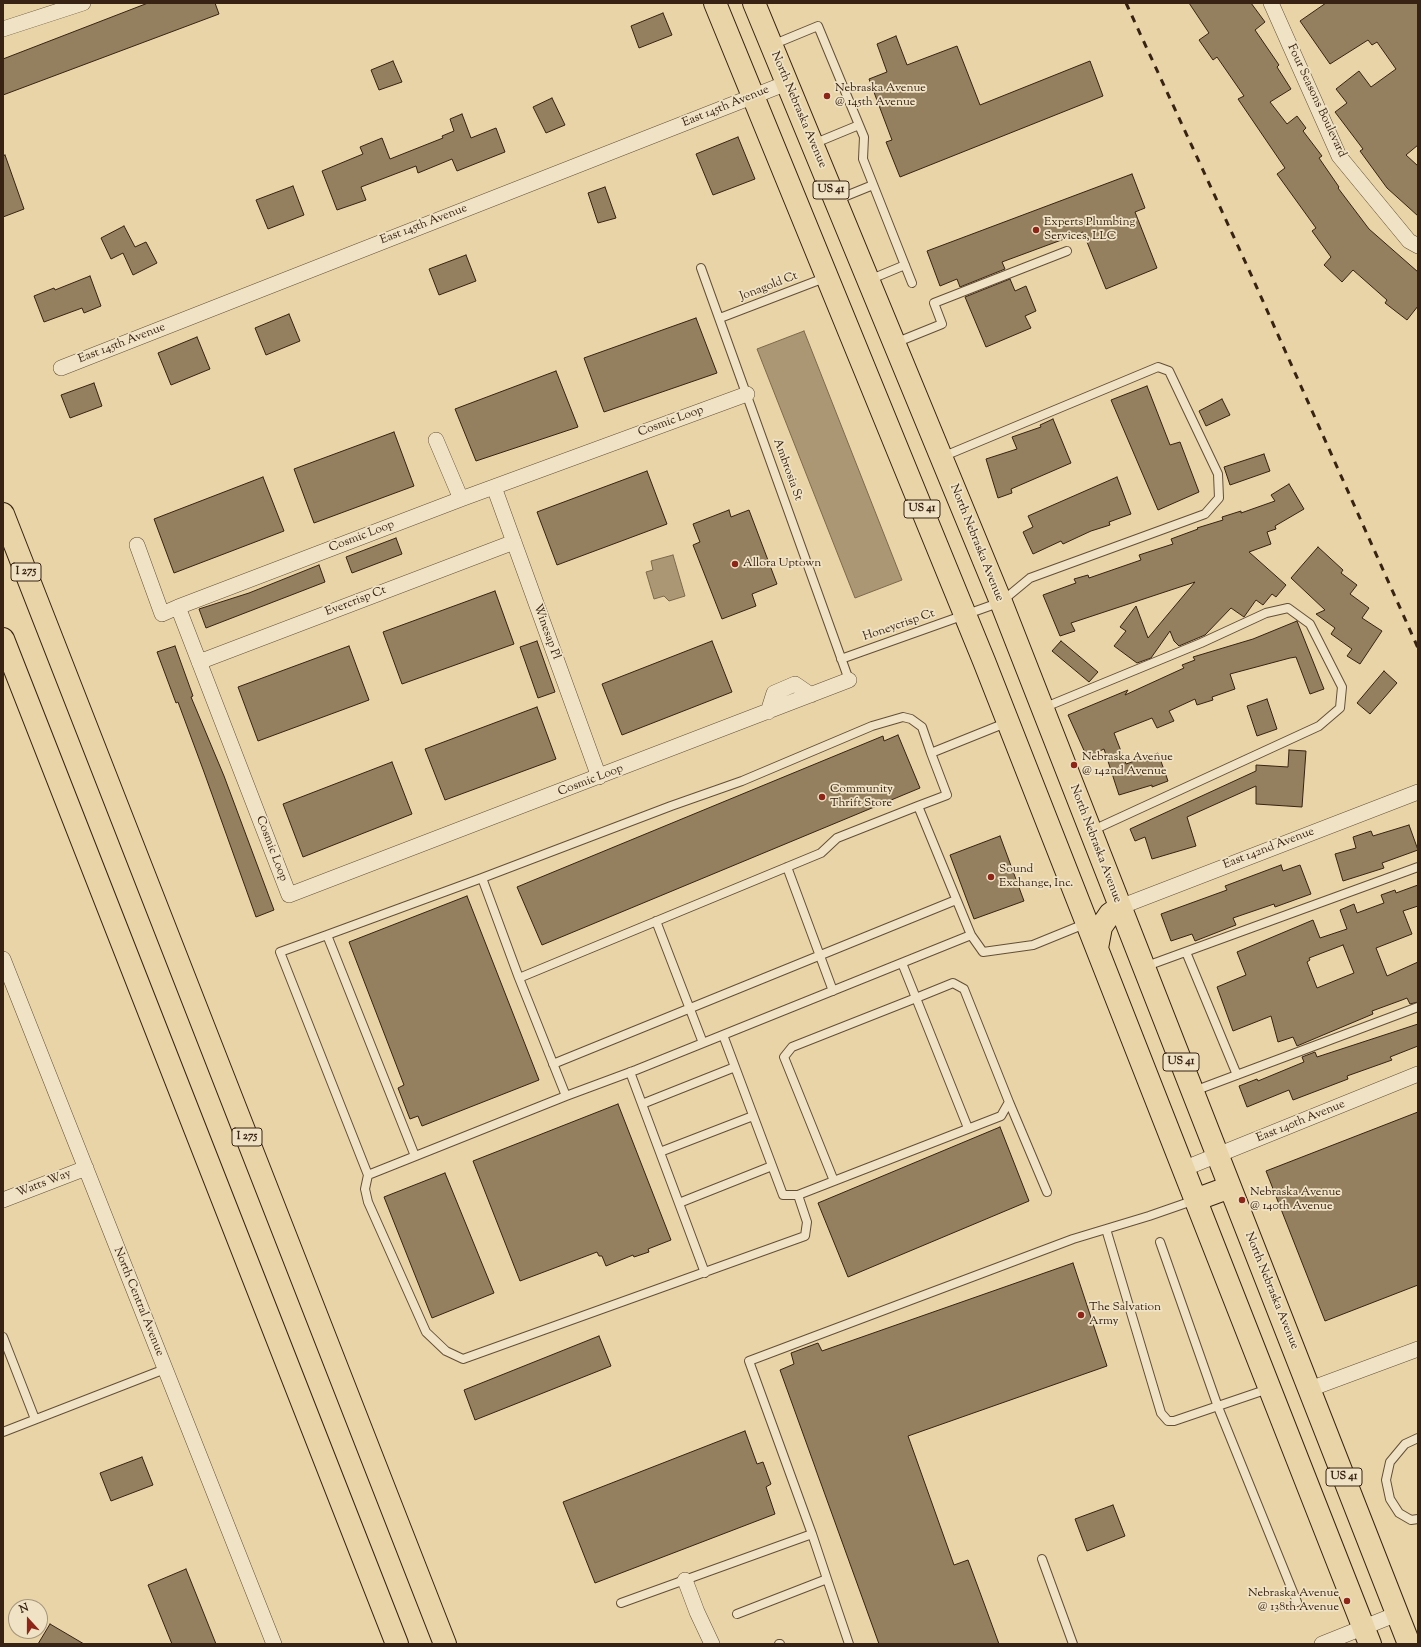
<!DOCTYPE html>
<style>
body{margin:0}
#map{position:relative;width:1421px;height:1647px;overflow:hidden;background:#e8d4a6;font-family:"Sorts Mill Goudy",serif}
canvas{display:block}
.frame{position:absolute;inset:0;border:4px solid #382213;pointer-events:none}
.north{position:absolute;left:8px;top:1599px;width:40px;height:40px;box-sizing:border-box;background:#f0e3c5;border:1px solid #a6967e;border-radius:50%;rotate:339deg;font-size:11px;font-weight:700;line-height:16px;text-align:center;color:#382213}
.north::after{content:'';display:block;margin:auto;width:14px;height:18px;background:#8f2418;clip-path:polygon(50% 0,100% 100%,50% 72%,0 100%)}
</style>
<div id="map">
<canvas width="1421" height="1647"></canvas>
<div class="frame"></div>
<div class="north">N</div>
</div>
<script>
const context = document.querySelector('canvas').getContext('2d');
context.lineJoin = 'round';
function fillPath(path, color) { context.fillStyle = color; context.fill(path, 'evenodd'); }
const shape = rows => new Path2D(rows.map(r => 'M' + r).join(''));
function trace(path, color, width, dash) { context.strokeStyle = color; context.lineWidth = width; context.lineCap = dash ? 'butt' : 'round'; context.setLineDash(dash || []); context.stroke(path); }
function drawText(font, color, halo, rows, align = 'center') {
  context.font = font + ' "Sorts Mill Goudy",serif'; context.lineWidth = 3.5; context.setLineDash([]); context.textBaseline = 'middle'; context.strokeStyle = halo; context.fillStyle = color; for (const [text, x, y, turn = 0] of rows) {
    context.save(); context.translate(x, y); context.rotate((+turn || 0) * Math.PI / 180); context.textAlign = isNaN(turn) ? turn : align; if (halo) context.strokeText(text, 0, 0); context.fillText(text, 0, 0); context.restore();
  }
}
const water = shape([
 [804,331,902,580,855,598,757,349,804,331],
 [673,555,685,596,669,601,664,596,654,599,646,572,653,570,651,561,673,555]
]);
const building = shape([
 [148,3,215,3,219,14,3,95,3,59,148,3],
 [1189,3,1251,3,1265,22,1255,30,1279,65,1277,67,1291,89,1270,102,1287,124,1297,116,1306,128,1303,131,1322,156,1319,158,1339,187,1338,188,1369,229,1418,272,1418,306,1407,320,1385,303,1387,300,1353,270,1342,282,1324,265,1331,257,1312,231,1316,228,1277,174,1285,168,1238,99,1244,96,1217,57,1213,60,1199,40,1209,33,1189,3],
 [1326,3,1418,3,1418,145,1406,155,1418,166,1418,216,1387,188,1360,151,1363,149,1335,112,1347,103,1336,89,1359,71,1371,87,1396,69,1377,42,1372,45,1368,40,1330,64,1300,21,1326,3],
 [663,13,672,35,639,48,631,26,663,13],
 [896,36,907,65,957,46,980,105,1090,61,1103,96,900,177,886,142,892,140,869,79,887,72,877,44,896,36],
 [393,61,402,82,379,90,371,70,393,61],
 [552,98,565,125,546,133,533,107,552,98],
 [462,114,471,138,496,128,505,152,457,171,452,159,418,173,416,166,361,187,366,200,337,210,322,171,363,154,360,147,382,138,390,159,443,138,442,136,454,131,450,119,462,114],
 [738,137,755,179,713,195,696,154,738,137],
 [5,155,24,209,3,217,3,156,5,155],
 [1132,174,1145,208,1135,212,1157,268,1106,289,1083,232,1002,262,1005,269,960,287,957,279,940,286,927,251,1132,174],
 [293,186,304,215,268,229,256,200,293,186],
 [605,187,616,218,598,223,588,193,605,187],
 [124,226,135,247,146,242,157,263,133,275,123,253,111,259,101,238,124,226],
 [466,255,476,281,439,295,429,269,466,255],
 [90,276,101,306,84,313,82,308,44,322,34,296,54,288,55,290,90,276],
 [1010,279,1015,291,1026,286,1036,311,1025,316,1031,328,986,347,965,297,1010,279],
 [289,314,300,341,266,355,255,328,289,314],
 [696,318,717,373,604,412,584,358,696,318],
 [197,337,210,369,171,385,158,353,197,337],
 [556,371,578,427,476,461,455,409,556,371],
 [94,383,102,406,70,418,61,395,94,383],
 [1147,386,1170,445,1180,442,1199,492,1158,510,1111,400,1147,386],
 [1222,399,1230,415,1206,426,1199,411,1222,399],
 [1053,419,1071,463,1011,489,1012,493,998,498,986,459,1017,449,1012,437,1041,427,1040,425,1053,419],
 [394,432,414,486,314,523,294,469,394,432],
 [1264,454,1270,471,1230,485,1224,467,1264,454],
 [647,471,667,524,557,565,537,512,647,471],
 [263,477,284,531,174,573,154,519,263,477],
 [1117,477,1131,514,1109,522,1110,525,1091,531,1063,544,1061,541,1033,554,1023,532,1033,527,1028,516,1117,477],
 [1289,484,1304,509,1275,526,1276,529,1267,532,1271,544,1249,552,1286,585,1276,597,1272,594,1263,605,1256,600,1244,617,1231,608,1205,635,1179,646,1174,641,1170,631,1151,658,1137,663,1114,646,1126,631,1120,627,1136,606,1148,638,1195,582,1071,623,1075,631,1060,636,1043,595,1076,583,1074,579,1088,575,1089,578,1141,560,1139,555,1173,544,1171,539,1198,529,1197,528,1223,520,1222,517,1241,511,1241,513,1275,501,1271,495,1289,484],
 [729,510,731,517,749,510,777,584,752,594,756,606,722,619,693,545,700,542,693,524,729,510],
 [396,538,402,554,352,573,346,557,396,538],
 [1318,547,1343,570,1341,573,1357,585,1350,594,1369,608,1362,618,1382,631,1360,664,1347,656,1352,649,1331,634,1335,628,1316,614,1325,610,1291,578,1318,547],
 [319,565,325,582,206,628,199,609,249,593,319,565],
 [495,591,514,644,402,684,383,632,495,591],
 [1297,621,1324,689,1310,694,1296,657,1290,658,1230,674,1235,689,1212,697,1213,700,1197,705,1195,699,1169,711,1174,721,1157,728,1152,718,1114,733,1126,764,1158,753,1168,781,1152,787,1152,785,1119,795,1104,749,1087,757,1068,715,1128,690,1125,695,1184,668,1182,665,1195,660,1193,657,1253,639,1297,621],
 [537,641,555,692,538,698,520,647,537,641],
 [712,641,732,692,622,735,602,684,712,641],
 [1061,641,1098,672,1089,682,1052,651,1061,641],
 [175,646,193,696,191,697,224,776,274,910,256,917,204,772,178,702,176,703,157,652,175,646],
 [349,646,369,700,258,741,238,687,349,646],
 [1384,671,1397,683,1370,714,1357,703,1384,671],
 [1267,699,1277,729,1257,736,1247,706,1267,699],
 [537,707,556,759,445,800,425,749,537,707],
 [898,735,920,788,542,945,517,887,883,736,884,741,898,735],
 [1289,750,1306,751,1302,807,1256,804,1256,786,1187,817,1196,846,1152,859,1145,837,1135,841,1130,829,1256,771,1256,765,1288,767,1289,750],
 [392,762,412,814,303,857,283,804,392,762],
 [1409,825,1418,850,1382,863,1384,868,1343,881,1335,854,1356,848,1353,837,1371,831,1373,836,1409,825],
 [1000,836,1024,901,974,919,950,855,1000,836],
 [1281,865,1283,871,1300,865,1311,894,1275,907,1274,904,1233,918,1236,925,1195,941,1192,934,1171,941,1161,914,1227,890,1225,886,1281,865],
 [1418,885,1418,906,1403,911,1412,934,1376,948,1387,976,1418,962,1418,1002,1410,1004,1407,998,1402,1000,1372,1011,1373,1014,1297,1046,1293,1037,1278,1042,1271,1016,1233,1031,1217,987,1246,975,1237,952,1313,920,1320,938,1347,929,1340,910,1354,904,1357,913,1384,903,1381,895,1395,890,1396,893,1418,885],
 [1343,945,1354,973,1317,988,1307,962,1310,960,1309,958,1343,945],
 [467,896,539,1080,422,1126,418,1116,410,1119,398,1088,404,1085,349,942,467,896],
 [1418,1024,1418,1046,1390,1057,1392,1060,1347,1076,1348,1079,1293,1100,1289,1090,1247,1107,1239,1086,1257,1079,1258,1081,1304,1062,1302,1057,1315,1052,1317,1057,1418,1024],
 [618,1104,671,1240,648,1249,649,1252,634,1257,633,1255,606,1266,602,1256,599,1256,597,1252,520,1281,473,1161,618,1104],
 [1418,1112,1418,1285,1325,1321,1266,1171,1418,1112],
 [1000,1127,1029,1201,848,1277,818,1203,1000,1127],
 [445,1173,494,1293,432,1318,384,1197,445,1173],
 [1073,1263,1107,1366,908,1436,954,1565,968,1560,999,1644,879,1644,780,1370,794,1364,791,1353,818,1343,822,1351,1073,1263],
 [599,1336,611,1366,475,1420,464,1390,599,1336],
 [745,1431,757,1464,763,1462,771,1484,766,1487,775,1514,595,1583,563,1502,745,1431],
 [142,1457,153,1485,111,1501,100,1473,142,1457],
 [1113,1505,1125,1536,1087,1551,1075,1519,1113,1505],
 [186,1569,216,1644,172,1644,148,1585,186,1569],
 [50,1624,84,1644,38,1644,50,1624]
]);
const lane = shape([
 [772,45,818,26,864,137,863,159,912,283],
 [813,144,859,125],
 [836,200,873,185],
 [701,268,849,680],
 [869,280,905,265],
 [720,318,827,277],
 [895,343,942,324,934,303,1067,251],
 [841,659,1001,602,1030,578,1205,514,1219,498,1218,474,1169,371,1158,367,942,457],
 [1043,708,1201,643,1266,613,1288,608,1310,624,1342,687,1340,708,1319,726,1091,831],
 [918,806,971,935,636,1070,566,1096,519,978,821,853,837,838,918,806,947,795,931,753,1008,722],
 [787,867,833,991],
 [656,921,703,1043],
 [327,935,482,878],
 [971,935,983,952,1033,945,1087,923],
 [1186,952,1237,1075],
 [1144,967,1418,867],
 [519,978,482,878,671,806,742,781,872,726,903,717,911,719,922,727,931,753],
 [723,1035,783,1195,798,1195,1001,1116,1009,1102,964,989,953,983,916,998,902,963],
 [553,1064,956,900],
 [630,1072,705,1273],
 [1194,1091,1418,1007],
 [1009,1102,1047,1192],
 [642,1104,735,1067],
 [660,1152,753,1116],
 [415,1156,327,935,280,952,368,1175,566,1096],
 [368,1175,365,1189,368,1202,426,1332,446,1351,463,1359,805,1236,807,1222,798,1195],
 [834,1181,784,1057,792,1047,916,998,968,1128],
 [679,1203,772,1166],
 [1106,1229,1161,1413,1168,1421,1174,1421,1268,1389],
 [1160,1242,1218,1407,1297,1602],
 [3,1337,35,1419],
 [3,1432,165,1369],
 [1418,1438,1405,1444,1390,1462,1386,1480,1390,1499,1399,1513,1411,1520,1418,1519],
 [812,1534,827,1579],
 [1042,1559,1073,1644],
 [621,1603,812,1534,749,1361,1073,1239,1149,1216,1195,1200],
 [737,1614,827,1579,849,1644],
 [779,1644,780,1644]
]);
const street = shape([
 [1271,3,1339,156,1409,241,1418,246],
 [3,29,83,3],
 [61,368,787,83],
 [436,440,461,499,747,394],
 [494,487,599,777],
 [461,499,178,607,289,895,849,680],
 [137,545,162,614,178,607],
 [199,662,514,542],
 [768,712,774,693,795,684,811,695],
 [1120,907,1418,792],
 [3,959,274,1644],
 [1183,1169,1418,1074],
 [3,1200,86,1168],
 [1310,1389,1418,1349],
 [685,1580,697,1612,712,1644],
 [1322,1644,1397,1614]
]);
const primary = shape([
 [715,3,984,661,1370,1644],
 [754,3,1001,602,1409,1644],
 [1097,948,1101,927,1110,914,1120,907],
 [1195,1200,1230,1187]
]);
const highway = shape([
 [3,514,445,1644],
 [3,639,397,1644]
]);
const rail = shape([
 [1126,3,1249,270,1418,648]
]);
const markers = [
 [827,96,4,"#8f2418"],
 [1036,230,4,"#8f2418"],
 [735,564,4,"#8f2418"],
 [1074,765,4,"#8f2418"],
 [822,797,4,"#8f2418"],
 [991,877,4,"#8f2418"],
 [1242,1200,4,"#8f2418"],
 [1081,1315,4,"#8f2418"],
 [1347,1601,4,"#8f2418"]
];
const shields = [
 [831,190,36],
 [922,509,36],
 [26,572,30],
 [1181,1062,36],
 [247,1137,30],
 [1344,1477,36]
];
const shieldNames = [
 ["US 41",831,190],
 ["US 41",922,509],
 ["I 275",26,572],
 ["US 41",1181,1062],
 ["I 275",247,1137],
 ["US 41",1344,1477]
];
const poiNames = [
 ["Nebraska Avenue",835,89],
 ["@ 145th Avenue",835,103],
 ["Experts Plumbing",1044,223],
 ["Services, LLC",1044,237],
 ["Allora Uptown",743,564],
 ["Nebraska Avenue",1082,758],
 ["@ 142nd Avenue",1082,772],
 ["Community",830,790],
 ["Thrift Store",830,804],
 ["Sound",999,870],
 ["Exchange, Inc.",999,884],
 ["Nebraska Avenue",1250,1193],
 ["@ 140th Avenue",1250,1207],
 ["The Salvation",1089,1308],
 ["Army",1089,1322],
 ["Nebraska Avenue",1339,1594,"right"],
 ["@ 138th Avenue",1339,1608,"right"]
];
const streetNames = [
 ["Four Seasons Boulevard",1316,101,65],
 ["East 145th Avenue",726,107,-22],
 ["North Nebraska Avenue",798,110,67],
 ["East 145th Avenue",424,225,-21],
 ["Jonagold Ct",769,287,-21],
 ["East 145th Avenue",122,344,-21],
 ["Cosmic Loop",671,422,-20],
 ["Ambrosia St",787,470,70],
 ["Cosmic Loop",362,537,-21],
 ["North Nebraska Avenue",976,543,68],
 ["Evercrisp Ct",356,602,-21],
 ["Honeycrisp Ct",899,626,-19],
 ["Winesap Pl",546,632,70],
 ["Cosmic Loop",591,781,-21],
 ["North Nebraska Avenue",1095,844,69],
 ["Cosmic Loop",271,849,69],
 ["East 142nd Avenue",1269,849,-21],
 ["East 140th Avenue",1301,1122,-22],
 ["Watts Way",44,1184,-21],
 ["North Nebraska Avenue",1271,1291,68],
 ["North Central Avenue",138,1302,68]
];
fillPath(water, '#ac9774');
trace(water, '#7e684d', 1);
fillPath(building, '#947f5f');
trace(building, '#382213', 1);
trace(lane, '#644e38', 10);
trace(street, '#644e38', 16);
trace(primary, '#382213', 24);
trace(highway, '#382213', 24);
trace(lane, '#f0e3c5', 8);
trace(street, '#f0e3c5', 15);
trace(primary, '#e8d4a6', 22);
trace(highway, '#e8d4a6', 22);
trace(rail, '#382213', 3, [7, 7]);
for (const [x, y, r, color] of markers) { const dot = new Path2D(); dot.arc(x, y, r, 0, 2 * Math.PI); context.fillStyle = color; context.fill(dot); trace(dot, '#f0e3c5', 1.5); }
for (const [x, y, w] of shields) { const box = new Path2D(); box.roundRect(x - w / 2, y - 9, w, 18, 3); context.fillStyle = '#f0e3c5'; context.fill(box); trace(box, '#382213', 1); }
drawText('bold 11px', '#382213', null, shieldNames);
drawText('12px', '#382213', '#f0e3c5', poiNames, 'left');
drawText('12px', '#382213', '#f0e3c5', streetNames);
</script>
